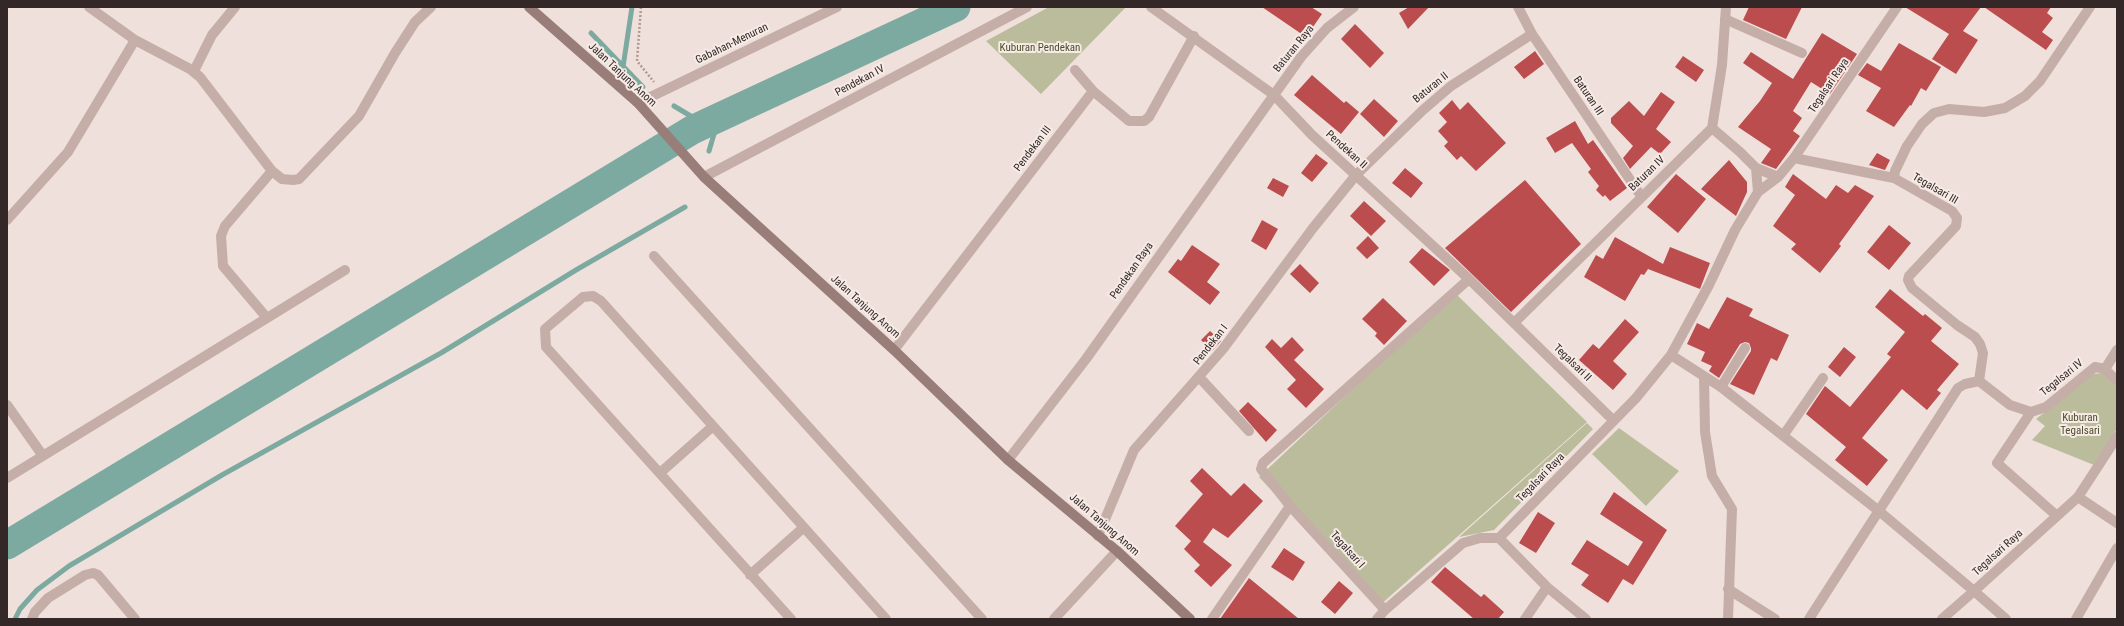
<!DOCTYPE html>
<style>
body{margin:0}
#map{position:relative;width:2124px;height:626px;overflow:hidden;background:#efe0db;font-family:"Roboto Condensed",sans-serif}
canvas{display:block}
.frame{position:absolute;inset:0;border:8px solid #332827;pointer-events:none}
</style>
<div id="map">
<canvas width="2124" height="626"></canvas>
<div class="frame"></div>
</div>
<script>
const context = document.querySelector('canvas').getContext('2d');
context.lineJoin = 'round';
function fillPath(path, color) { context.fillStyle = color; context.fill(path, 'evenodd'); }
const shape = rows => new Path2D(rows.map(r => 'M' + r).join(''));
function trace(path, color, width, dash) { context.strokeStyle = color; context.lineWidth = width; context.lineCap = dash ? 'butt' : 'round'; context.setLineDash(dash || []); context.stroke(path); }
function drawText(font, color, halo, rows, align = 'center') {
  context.font = font + ' "Roboto Condensed",sans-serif'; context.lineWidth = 4; context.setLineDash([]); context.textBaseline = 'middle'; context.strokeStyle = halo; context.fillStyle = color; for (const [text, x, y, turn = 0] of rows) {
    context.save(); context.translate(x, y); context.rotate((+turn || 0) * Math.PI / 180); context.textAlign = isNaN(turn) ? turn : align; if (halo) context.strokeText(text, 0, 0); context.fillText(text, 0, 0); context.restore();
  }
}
const green = shape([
 [1049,7,1126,7,1041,94,986,41],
 [1455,293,1587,422,1379,606,1259,477],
 [2103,373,2117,387,2117,429,2094,465,2032,440,2045,426,2036,419,2093,374],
 [1587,423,1593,429,1494,530,1459,537],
 [1619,428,1679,471,1646,506,1592,454]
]);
const stream = shape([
 [591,33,643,87],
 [623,67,632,7],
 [674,106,704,124],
 [709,151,719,117],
 [15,619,20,609,37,590,69,566,222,475,441,353,576,270,685,207]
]);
const river = shape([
 [7,545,692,130,956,7]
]);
const building = shape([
 [1262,7,1311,7,1322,14,1306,37],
 [1409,7,1429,7,1408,29,1399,13],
 [1749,7,1802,7,1786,39,1743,20],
 [1905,7,1981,7,1963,31,1978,40,1956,74,1932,59,1949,34],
 [1984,7,2051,7,2047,13,2053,18,2042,32,2053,40,2046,50],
 [1355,24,1384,53,1370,68,1341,39],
 [1822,33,1857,54,1830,94,1811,82,1793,111,1802,118,1793,131,1800,136,1776,169,1761,163,1771,149,1738,127,1760,101,1772,83,1743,63,1751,52,1793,79],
 [1899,43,1941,67,1926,91,1921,88,1911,106,1910,105,1894,127,1866,111,1881,88,1858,75,1867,63,1881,71],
 [1535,51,1544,64,1524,79,1514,67],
 [1683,56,1704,70,1696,82,1675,67],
 [1312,75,1344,103,1346,101,1359,112,1341,134,1294,95],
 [1661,92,1675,102,1656,129,1671,142,1660,154,1651,147,1630,169,1623,158,1633,146,1611,123,1611,118,1629,101,1644,116],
 [1374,99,1398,121,1384,137,1360,114],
 [1452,100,1460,110,1468,102,1506,143,1476,171,1461,156,1457,160,1444,146,1448,142,1438,131,1447,122,1439,113],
 [1575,121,1588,144,1593,140,1627,188,1610,201,1605,195,1603,197,1596,190,1599,186,1588,172,1591,169,1572,143,1555,153,1546,138],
 [1877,153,1890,160,1885,170,1869,165],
 [1316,154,1328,163,1312,182,1301,173],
 [1729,160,1747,182,1747,192,1736,216,1701,189],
 [1405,168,1423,183,1411,198,1392,183],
 [1676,174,1706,199,1678,233,1647,207],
 [1793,174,1826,199,1836,185,1848,193,1855,185,1874,196,1839,244,1841,246,1820,273,1791,249,1796,244,1773,226,1795,195,1785,187],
 [1273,178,1289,186,1283,197,1267,188],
 [1525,180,1581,244,1511,312,1445,248],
 [1364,201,1386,221,1371,236,1350,216],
 [1262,220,1278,229,1266,250,1251,241],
 [1889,225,1911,243,1889,270,1867,252],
 [1368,236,1379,248,1367,259,1356,248],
 [1615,237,1663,264,1670,247,1710,263,1700,289,1648,269,1644,275,1641,274,1625,301,1584,277,1596,255,1603,259],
 [1192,245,1220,264,1207,282,1220,292,1210,305,1168,272,1178,259,1181,261],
 [1422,248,1450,270,1434,286,1409,262],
 [1300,264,1319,283,1310,293,1290,274],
 [1890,289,1923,316,1925,314,1942,328,1931,341,1959,364,1937,390,1941,393,1927,410,1902,389,1862,438,1888,460,1867,486,1835,460,1846,447,1806,414,1825,386,1850,407,1891,357,1887,354,1905,332,1875,307],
 [1727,297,1753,309,1749,316,1789,335,1777,361,1771,358,1754,395,1730,384,1751,351,1751,348,1749,343,1745,342,1740,344,1719,378,1709,371,1712,366,1701,361,1705,352,1687,344,1697,323,1709,329],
 [1383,298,1407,321,1384,345,1375,336,1377,333,1362,319],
 [1625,319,1639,332,1613,361,1627,374,1613,390,1579,360,1593,344,1599,349],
 [1210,331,1221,341,1212,351,1201,340],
 [1292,337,1304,350,1294,360,1324,389,1306,408,1287,389,1296,380,1265,347,1272,339,1281,348],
 [1844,347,1856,357,1840,377,1828,367],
 [1248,402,1277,430,1266,442,1239,411],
 [1202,468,1231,496,1244,483,1263,501,1228,538,1213,528,1203,542,1232,565,1211,587,1194,571,1200,565,1184,549,1191,541,1175,526,1203,494,1190,481],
 [1614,492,1667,530,1633,585,1623,579,1608,603,1581,585,1589,575,1571,564,1587,540,1628,566,1643,542,1600,514],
 [1538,512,1555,523,1536,553,1519,543],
 [1284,548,1305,562,1293,581,1271,567],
 [1445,567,1481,597,1484,594,1504,612,1498,619,1474,619,1431,582],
 [1249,578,1299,619,1220,619],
 [1339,581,1353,593,1335,614,1321,602]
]);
const path = shape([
 [641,7,637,61,654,82]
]);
const street = shape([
 [89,7,135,40,190,69,200,77,272,171,282,179,293,180,299,179,359,116,395,53,415,22,431,7],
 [1151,7,1274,95,1312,135,1469,279,1613,420],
 [1518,7,1532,34,1641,196],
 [1725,19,1802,53],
 [1075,70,1093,91],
 [194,71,212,35,235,7],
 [638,103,837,7],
 [1712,128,1740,152,1756,168,1778,177],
 [1794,158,1894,178],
 [1756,168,1758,192],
 [704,177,1027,7],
 [7,220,68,152,135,40],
 [654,256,982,619],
 [1469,279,1263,463,1261,469,1290,506,1385,610,1463,543,1480,538,1499,538],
 [267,318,223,266,221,236,225,226,272,171],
 [1514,323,1712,128,1722,65,1726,7],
 [894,350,1093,91,1129,121,1144,121,1149,117,1194,36],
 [1671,355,1721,387,1879,511,1974,591,2078,497,2117,437],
 [2105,369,2117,350],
 [1704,376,1705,432,1712,476,1732,509,1728,619],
 [1200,378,1249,431],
 [1979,381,1983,353,1980,344,1975,337,1957,325,1912,288,1908,280,1909,276,1956,226,1957,218,1952,211,1894,178,1895,171,1907,146,1922,124,1934,113,1949,109,1984,112,2005,108,2025,96,2040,81,2090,7],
 [1979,381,2010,405,2031,412,2046,407,2095,367,2105,369,2117,381],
 [1721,387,1745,348],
 [7,405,43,456],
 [2031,412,1997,463,2057,516],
 [1783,436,1823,378],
 [1008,460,1086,359,1301,57,1327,28,1354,7],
 [661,472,712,427],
 [7,478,345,270],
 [2078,497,2117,523],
 [1098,536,1134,450,1223,349,1313,228,1356,175,1423,110,1451,86,1532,34],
 [750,575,803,528],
 [1547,587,1586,619],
 [1728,589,1775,619],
 [32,619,35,612,48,598,85,575,93,573,98,575,135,619],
 [791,619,546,347,545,329,583,297,593,296,601,301,886,619],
 [1054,619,1117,551],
 [1212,619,1290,506],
 [1377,619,1385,610],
 [1525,619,1547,587,1499,538,1636,398,1671,355,1709,285,1735,230,1758,192,1778,177,1794,158,1897,7],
 [1809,619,1958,388,1965,384,1979,381],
 [1942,619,1974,591,2006,619],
 [2076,619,2117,548]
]);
const secondary = shape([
 [529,7,638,103,704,177,894,350,1008,460,1117,551,1190,619]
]);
const streetNames = [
 ["Gabahan-Menuran",732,44,-26],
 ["Baturan Raya",1294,49,-51],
 ["Jalan Tanjung Anom",622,75,43],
 ["Pendekan IV",860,81,-28],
 ["Tegalsari Raya",1829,86,-56],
 ["Baturan II",1431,88,-39],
 ["Baturan III",1588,96,56],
 ["Pendekan III",1033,149,-53],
 ["Pendekan II",1346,150,42],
 ["Baturan IV",1647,174,-44],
 ["Tegalsari III",1935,189,30],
 ["Pendekan Raya",1132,271,-55],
 ["Jalan Tanjung Anom",865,307,42],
 ["Pendekan I",1211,345,-52],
 ["Tegalsari II",1572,363,44],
 ["Tegalsari IV",2062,378,-39],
 ["Tegalsari Raya",1541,478,-46],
 ["Jalan Tanjung Anom",1104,525,41],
 ["Tegalsari I",1347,550,48],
 ["Tegalsari Raya",1998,553,-42]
];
const parkNames = [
 ["Kuburan Pendekan",1040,48],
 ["Kuburan",2080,418],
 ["Tegalsari",2080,431]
];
fillPath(green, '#babc9c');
trace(stream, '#7ca9a0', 5);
trace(river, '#7ca9a0', 29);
fillPath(building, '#bb4d4e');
trace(path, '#b19892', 2.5, [2, 2]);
trace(street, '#c6aea8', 10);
trace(secondary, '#997d79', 10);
drawText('11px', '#332827', '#f7ebe6', streetNames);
drawText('11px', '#4b4f2d', '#f7ebe6', parkNames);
</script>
